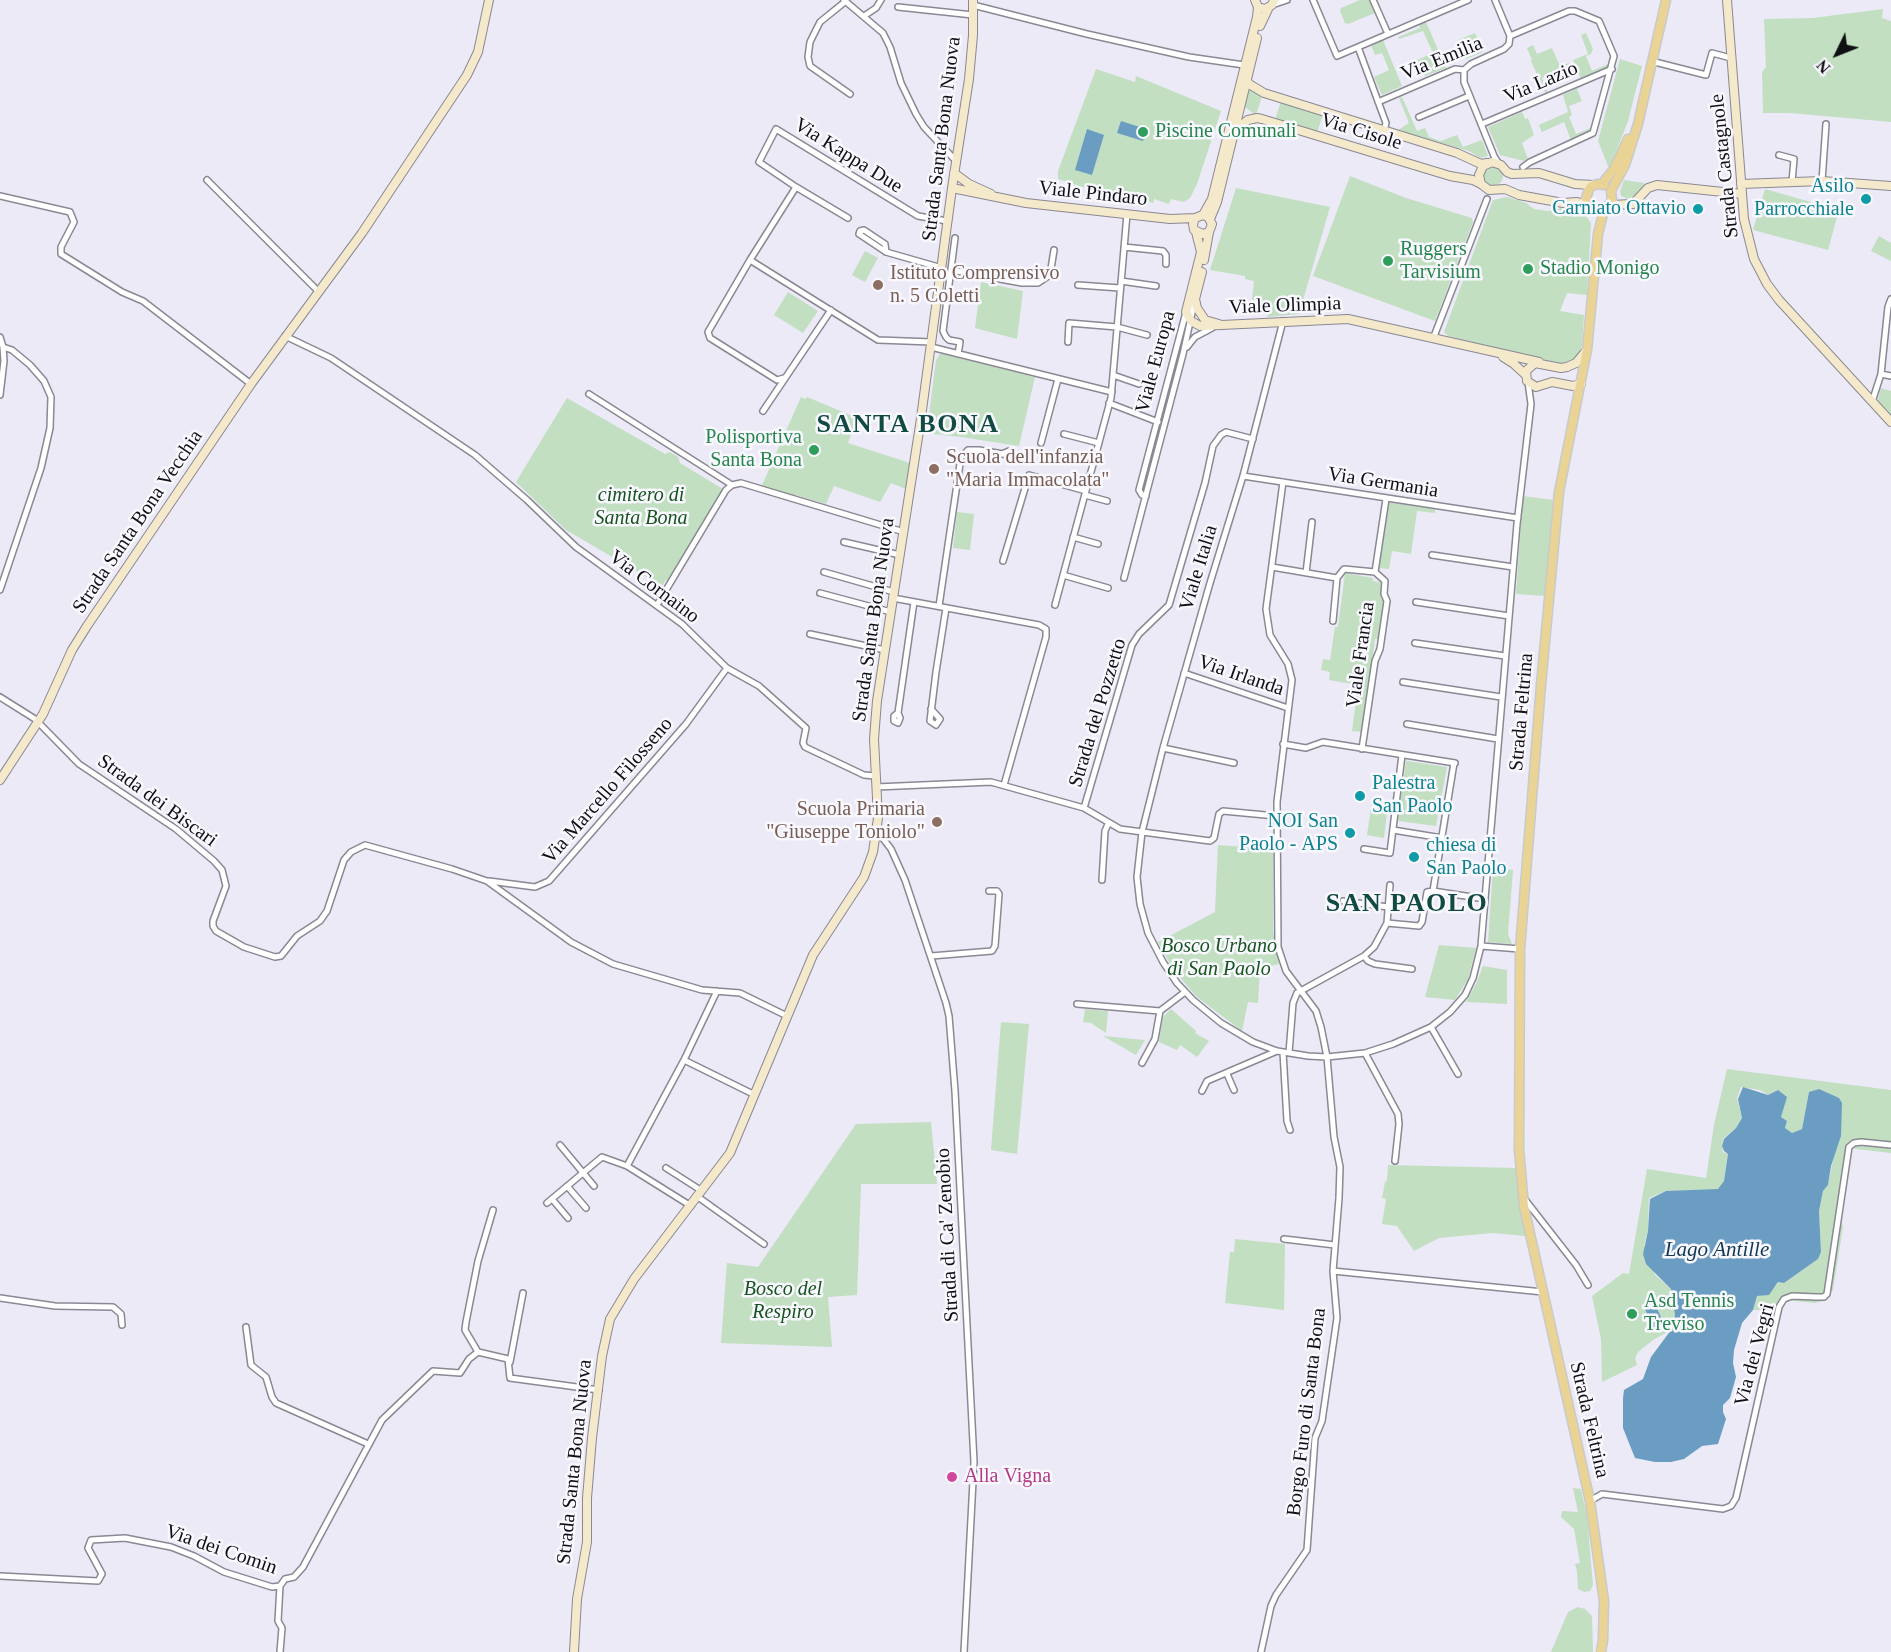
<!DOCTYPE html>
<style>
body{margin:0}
#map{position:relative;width:1891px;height:1652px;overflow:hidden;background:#ebeaf6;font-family:Georgia,serif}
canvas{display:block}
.north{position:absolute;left:1807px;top:24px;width:60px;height:60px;-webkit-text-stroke:4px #f9f8ff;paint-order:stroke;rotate:227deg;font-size:16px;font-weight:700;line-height:24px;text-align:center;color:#100f13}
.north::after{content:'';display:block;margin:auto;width:21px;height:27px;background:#100f13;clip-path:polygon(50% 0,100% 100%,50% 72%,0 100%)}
</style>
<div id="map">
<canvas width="1891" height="1652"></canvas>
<div class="north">N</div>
</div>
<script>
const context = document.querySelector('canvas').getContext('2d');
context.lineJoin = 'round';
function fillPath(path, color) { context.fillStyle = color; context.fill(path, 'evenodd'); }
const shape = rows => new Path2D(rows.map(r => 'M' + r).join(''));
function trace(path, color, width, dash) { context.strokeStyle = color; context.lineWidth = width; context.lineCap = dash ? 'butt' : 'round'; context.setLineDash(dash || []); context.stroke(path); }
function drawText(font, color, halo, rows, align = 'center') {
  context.font = font + ' Georgia,serif'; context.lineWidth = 5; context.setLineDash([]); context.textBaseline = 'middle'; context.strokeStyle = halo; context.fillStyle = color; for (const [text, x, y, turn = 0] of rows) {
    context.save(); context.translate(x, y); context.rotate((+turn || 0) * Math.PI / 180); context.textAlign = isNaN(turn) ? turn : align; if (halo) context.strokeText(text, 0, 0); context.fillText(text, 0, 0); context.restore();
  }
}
const green = shape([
 [1360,0,1369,0,1375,13,1348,24,1345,23,1340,11,1341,8],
 [1883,9,1882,18,1891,21,1891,122,1790,113,1763,113,1762,72,1766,67,1764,19,1813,18],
 [1426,22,1446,68,1425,76,1417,60,1433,53,1423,31,1399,39,1398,37,1420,28,1419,25],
 [1475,33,1483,52,1466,59,1458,40],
 [1586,33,1593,49,1591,54,1586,56,1592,71,1608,64,1607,68,1581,79,1573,60,1588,54,1581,35],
 [1383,40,1402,86,1382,95,1374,77,1389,70,1382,53,1375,55,1371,45],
 [1533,45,1537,54,1552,48,1560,66,1569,63,1570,66,1542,78,1548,93,1546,94,1531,61,1532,60,1527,48],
 [1620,59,1642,66,1628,121,1610,167,1608,166,1598,141],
 [1096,69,1135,82,1136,76,1221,111,1197,184,1190,198,1184,202,1171,199,1169,204,1154,199,1153,203,1134,198,1133,201,1127,199,1126,201,1058,179,1058,171],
 [1586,84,1577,89,1582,101,1569,106,1572,115,1569,117,1576,134,1593,127,1590,131,1571,140,1564,122,1542,132,1539,125,1568,112,1563,95],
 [1248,88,1262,96,1257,112,1254,114,1244,106],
 [1402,97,1417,131,1425,128,1429,137,1441,141,1457,135,1463,147,1482,140,1488,156,1480,158,1469,151,1398,130,1409,123,1399,98],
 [1281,101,1323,114,1317,133,1275,120],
 [1522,112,1525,119,1528,118,1534,135,1522,143,1528,159,1524,161,1500,155,1488,127],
 '1483 176a10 10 0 1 1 20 0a10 10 0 1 1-20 0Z',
 [1350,176,1406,198,1472,218,1473,222,1435,321,1313,276],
 [1624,180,1644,183,1645,187,1632,201,1625,201,1626,198,1621,196,1620,191],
 [1236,188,1330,207,1299,314,1268,317,1266,303,1252,300,1254,281,1245,279,1245,276,1210,270],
 [1765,189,1839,210,1828,250,1753,230],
 [1507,197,1526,203,1534,209,1548,211,1562,208,1578,210,1586,216,1591,223,1587,295,1567,293,1560,311,1584,315,1582,345,1578,356,1570,362,1560,363,1521,355,1448,336,1444,332,1493,200],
 [1879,236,1891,243,1891,261,1871,251],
 [865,251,878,258,865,282,852,275],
 [981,282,1023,291,1017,339,975,328],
 [788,292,818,311,803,333,774,315],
 [940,354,943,354,1035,377,1019,446,961,437,925,433,928,423,936,360],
 [1881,388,1891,391,1891,417,1877,403],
 [801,397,805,399,807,397,857,418,848,443,910,463,906,489,891,483,880,502,834,486,826,504,796,495,794,501,759,492],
 [567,398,665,454,670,452,678,457,680,463,723,489,668,581,666,580,662,586,566,530,516,482],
 [1523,496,1553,500,1545,596,1516,594],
 [1387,502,1435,509,1435,513,1417,511,1411,554,1392,551,1389,569,1378,568],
 [957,512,974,514,970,550,953,548],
 [1345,573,1373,578,1373,581,1384,583,1381,599,1385,601,1379,639,1375,639,1363,732,1352,731,1358,685,1329,680,1330,672,1321,670,1323,659,1330,660,1335,627,1338,627],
 [1406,761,1447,767,1436,826,1398,821],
 [1372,802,1388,804,1384,838,1367,835],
 [1218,845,1273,849,1273,931,1279,964,1260,968,1258,1003,1248,1002,1242,1031,1197,997,1174,971,1158,942,1215,912],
 [1493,868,1513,870,1508,934,1512,944,1488,942],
 [1439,945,1476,948,1468,979,1455,1000,1425,997],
 [1483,966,1507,970,1507,1004,1466,1002,1476,984],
 [1085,1009,1108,1011,1106,1033,1091,1023,1083,1022],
 [1171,1009,1196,1031,1195,1033,1209,1041,1197,1057,1180,1045,1177,1050,1159,1042,1163,1017],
 [1001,1022,1029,1024,1017,1154,991,1150],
 [1103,1036,1145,1040,1136,1055],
 [1727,1069,1891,1090,1891,1153,1847,1148,1840,1216,1843,1227,1833,1290,1823,1301,1815,1303,1785,1300,1778,1310,1753,1310,1757,1296,1764,1295,1776,1286,1778,1282,1784,1283,1818,1259,1821,1252,1819,1211,1823,1191,1828,1185,1834,1155,1809,1092,1802,1129,1792,1133,1785,1128,1787,1121,1781,1117,1786,1097,1778,1090,1768,1095,1760,1090,1741,1087,1737,1098,1742,1118,1736,1128,1723,1139,1722,1146,1723,1152,1728,1154,1724,1181,1718,1190,1666,1191,1649,1198,1648,1231,1644,1245,1655,1275,1671,1289,1675,1315,1671,1330,1653,1340,1638,1352,1635,1358,1637,1365,1602,1382,1601,1339,1592,1296,1623,1273,1629,1274,1647,1169,1706,1178,1714,1125],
 [931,1122,937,1184,861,1184,857,1295,828,1297,832,1347,721,1343,727,1263,758,1267,856,1124],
 [1388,1165,1516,1168,1526,1236,1493,1233,1439,1238,1414,1251,1397,1226,1382,1224,1386,1199,1382,1198,1385,1182,1387,1181],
 [1235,1239,1285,1244,1284,1310,1225,1303,1230,1252,1234,1252],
 [1573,1488,1581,1489,1587,1516,1593,1585,1590,1591,1584,1592,1578,1589,1577,1571,1575,1564,1580,1563,1574,1529,1561,1517,1562,1511,1578,1512],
 [1578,1607,1585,1609,1592,1616,1593,1652,1551,1652,1568,1612]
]);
const water = shape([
 [1121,121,1146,129,1143,141,1117,133],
 [1087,129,1104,135,1092,175,1075,170],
 [1743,1087,1768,1095,1778,1090,1787,1097,1781,1117,1787,1121,1785,1128,1792,1133,1802,1129,1809,1092,1819,1089,1839,1098,1842,1103,1841,1136,1831,1166,1828,1185,1823,1191,1819,1211,1821,1252,1818,1259,1784,1283,1778,1282,1769,1295,1757,1296,1753,1310,1742,1323,1734,1350,1733,1363,1736,1377,1730,1398,1723,1405,1723,1412,1726,1419,1718,1444,1702,1446,1684,1459,1671,1462,1655,1462,1635,1458,1623,1428,1623,1398,1624,1390,1643,1379,1651,1357,1671,1330,1675,1315,1671,1289,1646,1264,1643,1254,1648,1231,1650,1199,1666,1191,1718,1189,1724,1181,1728,1154,1724,1151,1722,1146,1724,1139,1736,1128,1742,1118,1738,1099],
 [1654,1302,1665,1326,1655,1331,1644,1307]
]);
const street = shape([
 [844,0,883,33,890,47,901,83,916,114,924,127,956,161],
 [1313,0,1337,56,1468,0],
 [1373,0,1388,34],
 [1495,0,1510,36],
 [846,1,820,22,810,42,808,57,810,66,850,94],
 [973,5,1087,34,1189,57,1244,65],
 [1272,5,1287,0],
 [898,7,973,15],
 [864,16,876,8,881,0],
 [1510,36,1569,11,1575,11,1599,21,1614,56,1593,133,1530,162,1523,167],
 [1358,47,1386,123,1384,131],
 [1651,61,1706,75,1712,53,1731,58],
 [1464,70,1464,82,1494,156,1499,164],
 [1378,102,1455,69,1464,70,1471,64,1504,49,1509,44,1510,36],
 [1419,117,1469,96],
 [1482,124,1612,69],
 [1779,155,1794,159,1792,182],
 [207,180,318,291],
 [1822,181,1826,124],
 [796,187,759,162,776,129,918,216,947,221],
 [0,196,70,212,74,222,61,247,61,254,122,292,143,301,251,384],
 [848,218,796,187,750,260,878,340,932,342],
 [955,238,943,331,946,337,949,340,960,342,958,354],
 [1124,247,1163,251,1166,255,1166,264],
 [886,252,885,244,864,230,860,231,859,234,886,252,942,268],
 [750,260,708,332,710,338,777,380,784,378],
 [951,270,1022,283,1038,283,1050,275,1054,250],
 [1121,281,1156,286],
 [1078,285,1120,288],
 [1283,321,1243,476,1210,583,1163,748,1142,832,1137,877,1140,904,1148,933,1163,962,1177,983,1193,1000,1221,1023,1253,1042,1277,1051,1308,1056,1327,1057,1365,1053,1393,1044,1431,1027,1450,1012,1465,995,1473,978,1481,946,1517,524,1531,404,1528,382],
 [285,336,331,358,475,455,527,500,576,547,682,624,727,668,759,686,806,728,803,743,805,747,864,775,875,776],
 [0,337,3,347,4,361,0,395],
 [1433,339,1487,199],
 [1068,342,1069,323,1117,327,1147,335],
 [931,347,1112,392],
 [1187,347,1195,337,1212,328],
 [1881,374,1891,376],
 [1113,375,1139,384],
 [589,394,732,485,726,490,657,605],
 [1872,402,1881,374,1888,307,1891,299],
 [1109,403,1158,422],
 [763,411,831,310],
 [1064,434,1099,443],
 [1041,443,1058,379],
 [1243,476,1518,518],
 [732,485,741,483,904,532],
 [1085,495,1107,501],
 [1146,496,1142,495,1139,490,1186,312],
 [1073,537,1098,544],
 [844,542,900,555],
 [1432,555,1513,567],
 [1003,561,1029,475,1086,491],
 [1272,567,1337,578,1344,569,1375,572],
 [824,572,894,592],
 [1306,573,1312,522],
 [1063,575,1108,588],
 [1124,578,1183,354,1194,304],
 [0,590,41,468,50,428,51,397,44,381,30,365,12,350,3,347],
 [820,593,891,612],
 [893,598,1039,625,1046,629,1046,637,1004,785],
 [1416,602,1509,616],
 [1055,605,1111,398,1127,214],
 [939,606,961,457,968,450,979,450,1009,455,1011,453,1009,451,1002,454],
 [1333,621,1337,578],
 [810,634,885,650],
 [1415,643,1505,656],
 [1184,673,1288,708],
 [1403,682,1501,697],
 [0,697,35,719,79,764,176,829,214,861,222,870,226,886,213,921,213,926,216,931,244,947,275,957,281,956,297,936,320,921,327,911,344,860,351,852,365,845,452,869,487,881,571,942,613,964,702,990,740,993,787,1016],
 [931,709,940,719,936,725,930,721,936,672,946,608],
 [898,713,900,718,898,723,894,721,894,716,898,713,914,602],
 [1407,724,1498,739],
 [1283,744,1306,748,1323,742,1455,763],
 [1163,748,1234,763],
 [1362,749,1375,661,1380,649,1387,601,1384,594,1385,581,1375,572,1386,499],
 [876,787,991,782,1084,808,1132,645,1139,634,1169,605,1205,483,1213,446,1221,435,1226,432,1253,439],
 [1084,808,1120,829,1210,841,1214,838,1219,814,1223,811,1276,816],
 [1393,830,1442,838],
 [878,832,891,849,905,880,946,1003,949,1016,955,1091,974,1462,964,1652],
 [1364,849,1390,853,1402,755],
 [1102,880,1105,831,1108,824],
 [489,881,535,887,549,881,686,724,727,668],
 [1433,891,1454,763],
 [1343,901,1388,907],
 [1387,923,1390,885],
 [1481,946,1520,949],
 [931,956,992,951,995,946,999,894,997,891,989,891],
 [1364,956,1368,961,1375,964,1412,969],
 [717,991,684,1060,755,1095],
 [1077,1004,1160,1011,1185,992],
 [1431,1027,1458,1074],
 [1283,1052,1287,1121,1290,1130],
 [1289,1053,1293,1003,1297,993,1364,956,1374,947,1387,923,1419,926,1422,922,1427,892,1433,891,1485,899],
 [1365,1053,1398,1114,1399,1124,1395,1161],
 [1142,1063,1155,1039,1160,1011],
 [1227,1074,1234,1090],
 [1202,1091,1207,1081,1277,1051],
 [560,1145,594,1186],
 [627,1166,684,1060],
 [666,1168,702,1191],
 [567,1186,586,1208],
 [698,1197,764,1244],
 [1523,1197,1576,1265,1588,1285],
 [552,1199,568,1218],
 [547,1203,602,1157,627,1166,691,1206],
 [1284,1239,1335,1245],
 [1333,1271,1543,1292],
 [0,1298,55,1306,113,1307,121,1314,122,1325],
 [246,1327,251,1365,266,1377,272,1397,276,1403,368,1444],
 [478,1352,465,1330,466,1322,478,1261,493,1210],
 [510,1362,523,1293],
 [1590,1501,1602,1494,1723,1509,1731,1506,1736,1498,1779,1307,1784,1299,1792,1296,1816,1297,1824,1297,1827,1294,1849,1147,1854,1143,1861,1142,1891,1145],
 [0,1576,98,1581,102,1574,88,1548,91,1540,125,1538,171,1547,194,1556,224,1572,272,1587,280,1586,278,1621,282,1628,280,1652],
 [280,1586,285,1579,294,1577,303,1567,382,1420,433,1371,460,1373,469,1359,478,1352,508,1359,510,1378,599,1390],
 [1261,1652,1271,1606,1276,1595,1307,1550,1315,1438,1322,1421,1337,1318,1333,1271,1339,1198,1340,1167,1334,1137,1327,1057,1321,1027,1316,1011,1286,971,1278,947,1277,802,1292,680,1288,664,1270,635,1266,609,1283,482]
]);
const secondary = shape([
 [1255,0,1258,7,1265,9,1272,5,1274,0],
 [1727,0,1744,219,1754,259,1767,284,1779,300,1891,422],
 [1260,26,1268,9],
 [1246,79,1249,84,1264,93,1457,153,1481,164,1487,163],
 [1235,130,1248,120,1257,118,1262,119,1450,176,1473,180,1481,184],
 [954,173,969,184,991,194],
 [1741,184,1822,181,1891,186],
 [952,188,1026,203,1170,219,1195,218],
 [1610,205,1633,204,1648,188,1657,185,1742,194],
 [1589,206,1577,202,1563,203,1519,195,1505,189,1489,190,1481,184,1479,175,1483,166,1492,162,1501,165,1507,172,1512,174,1539,173,1575,184,1593,185],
 [1203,215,1208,217,1212,224,1209,232,1203,234,1194,230,1193,224,1195,218,1203,215,1212,199,1257,17,1258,7],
 [1210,219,1217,202,1257,38],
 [1196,232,1201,252,1186,312,1191,321,1200,326,1348,319,1539,362],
 [1204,260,1209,232],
 [1202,272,1195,299,1197,308,1205,320,1219,324],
 [1503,357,1514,364,1526,375],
 [1581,384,1573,386,1552,382,1536,387,1527,381,1526,371,1535,363,1561,368,1567,367,1576,363,1586,351],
 [0,780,43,714,72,650,87,626,251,384,362,233,467,75,478,52,489,0],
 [574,1652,577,1599,587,1542,587,1498,592,1438,602,1356,610,1319,634,1279,730,1153,813,955,864,877,873,852,878,818,874,739,877,701,920,425,952,188,969,79,973,35,973,0]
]);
const primary = shape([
 [1602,184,1614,169,1628,139],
 [1604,210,1593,209,1589,206,1586,198,1590,187,1597,184,1604,185],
 [1601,1652,1603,1640,1604,1601,1590,1501,1524,1207,1519,1149,1520,949,1541,685,1559,492,1587,350,1598,234,1604,210,1612,201,1611,191,1625,165,1638,124,1666,0]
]);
const markers = [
 [1143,132,6,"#2e9e5b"],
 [1866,199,6,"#0f9aa8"],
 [1698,209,6,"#0f9aa8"],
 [1388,261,6,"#2e9e5b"],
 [1528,269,6,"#2e9e5b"],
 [878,285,6,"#8d6e63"],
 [814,450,6,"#2e9e5b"],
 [934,469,6,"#8d6e63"],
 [1360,796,6,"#0f9aa8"],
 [937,822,6,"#8d6e63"],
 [1350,833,6,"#0f9aa8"],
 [1414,857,6,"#0f9aa8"],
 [1632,1314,6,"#2e9e5b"],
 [952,1477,6,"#d1479c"]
];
const streetNames = [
 ["Via Emilia",1442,59,-22],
 ["Via Lazio",1541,83,-23],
 ["Via Cisole",1361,132,17],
 ["Strada Santa Bona Nuova",942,139,-83],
 ["Via Kappa Due",848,156,32],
 ["Strada Castagnole",1725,166,-96],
 ["Viale Pindaro",1093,194,6],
 ["Viale Olimpia",1285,306,-2],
 ["Viale Europa",1156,362,-75],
 ["Via Germania",1383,483,9],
 ["Strada Santa Bona Vecchia",138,522,-56],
 ["Viale Italia",1199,568,-73],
 ["Via Cornaino",654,587,37],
 ["Strada Santa Bona Nuova",874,620,-82],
 ["Viale Francia",1361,655,-82],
 ["Via Irlanda",1241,676,19],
 ["Strada Feltrina",1522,712,-85],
 ["Strada del Pozzetto",1098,713,-73],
 ["Via Marcello Filosseno",608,791,-49],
 ["Strada dei Biscari",157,801,36],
 ["Strada di Ca' Zenobio",948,1235,-93],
 ["Via dei Vegri",1755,1355,-75],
 ["Borgo Furo di Santa Bona",1307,1412,-83],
 ["Strada Feltrina",1589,1420,77],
 ["Strada Santa Bona Nuova",575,1462,-84],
 ["Via dei Comin",221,1550,19]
];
const leisureNames = [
 ["Piscine Comunali",1155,132],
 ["Ruggers",1400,250],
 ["Tarvisium",1400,273],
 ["Stadio Monigo",1540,269],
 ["Polisportiva",802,438,"right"],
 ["Santa Bona",802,461,"right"],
 ["Asd Tennis",1644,1302],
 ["Treviso",1644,1325]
];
const cultureNames = [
 ["Asilo",1854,187],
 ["Parrocchiale",1854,210],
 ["Carniato Ottavio",1686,209],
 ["Palestra",1372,784,"left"],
 ["San Paolo",1372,807,"left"],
 ["NOI San",1338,822],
 ["Paolo - APS",1338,845],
 ["chiesa di",1426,846,"left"],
 ["San Paolo",1426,869,"left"]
];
const educationNames = [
 ["Istituto Comprensivo",890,274],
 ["n. 5 Coletti",890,297],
 ["Scuola dell'infanzia",946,458],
 ["\"Maria Immacolata\"",946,481],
 ["Scuola Primaria",925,810,"right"],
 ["\"Giuseppe Toniolo\"",925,833,"right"]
];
const parkNames = [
 ["cimitero di",641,496],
 ["Santa Bona",641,519],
 ["Bosco Urbano",1219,947],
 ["di San Paolo",1219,970],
 ["Bosco del",783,1290],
 ["Respiro",783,1313]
];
const hotelNames = [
 ["Alla Vigna",964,1477]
];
const waterNames = [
 ["Lago Antille",1717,1250]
];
const districtNames = [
 ["SANTA BONA",908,425],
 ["SAN PAOLO",1407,904]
];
fillPath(green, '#c2dfc2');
fillPath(water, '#6b9dc3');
trace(street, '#8a8893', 8);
trace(secondary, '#8a8893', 10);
trace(primary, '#cacacb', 11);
trace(street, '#fff', 5);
trace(secondary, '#f4e9ca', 8);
trace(primary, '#e9d395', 8);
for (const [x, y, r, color] of markers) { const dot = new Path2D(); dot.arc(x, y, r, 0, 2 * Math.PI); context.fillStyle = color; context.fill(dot); trace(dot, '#f9f8ff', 2); }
drawText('20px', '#100f13', '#f9f8ff', streetNames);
drawText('20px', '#27864d', '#f9f8ff', leisureNames, 'left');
drawText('20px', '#0d838f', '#f9f8ff', cultureNames, 'right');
drawText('20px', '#785e54', '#f9f8ff', educationNames, 'left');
drawText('italic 20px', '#15541c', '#f9f8ff', parkNames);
drawText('20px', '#b23c85', '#f9f8ff', hotelNames, 'left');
drawText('italic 21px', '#113953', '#f9f8ff', waterNames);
context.letterSpacing = '1.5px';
drawText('bold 26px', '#104a41', '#f9f8ff', districtNames);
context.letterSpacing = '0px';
</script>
